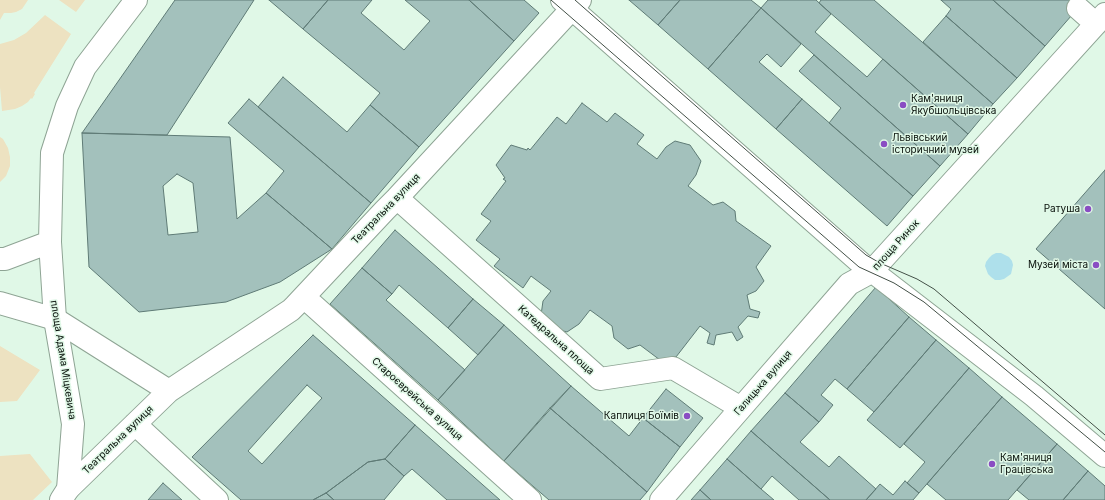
<!DOCTYPE html>
<meta charset="utf-8">
<style>
body{margin:0}
canvas{display:block;background:#e0f8e7}
</style>
<canvas width="1105" height="500"></canvas>
<script>
const context = document.querySelector('canvas').getContext('2d');
context.lineJoin = 'round';
function fillPath(path, color) { context.fillStyle = color; context.fill(path, 'evenodd'); }
const shape = rows => new Path2D(rows.map(r => 'M' + r).join(''));
function trace(path, color, width, dash) { context.strokeStyle = color; context.lineWidth = width; context.lineCap = dash ? 'butt' : 'round'; context.setLineDash(dash || []); context.stroke(path); }
function drawText(font, color, halo, rows, align = 'center') {
  context.font = font + ' Inter,sans-serif'; context.lineWidth = 3; context.setLineDash([]); context.textBaseline = 'middle'; context.strokeStyle = halo; context.fillStyle = color; for (const [text, x, y, turn = 0] of rows) {
    context.save(); context.translate(x, y); context.rotate((+turn || 0) * Math.PI / 180); context.textAlign = isNaN(turn) ? turn : align; if (halo) context.strokeText(text, 0, 0); context.fillText(text, 0, 0); context.restore();
  }
}
const green = shape([
 [0,0,28,0,22,9,16,12,11,13,4,13,0,20],
 [59,0,85,0,76,12],
 [45,15,71,34,34,93,35,94,32,99,31,98,28,102,22,106,15,109,2,111,0,87,0,44,14,40,26,33],
 [0,137,3,139,8,148,10,157,10,166,6,176,0,182],
 [0,346,40,370,17,401,0,402],
 [30,454,52,482,33,500,0,500,0,456]
]);
const water = shape([
 [996,253,1001,253,1009,257,1012,261,1013,265,1011,274,1004,279,1000,280,995,280,991,277,988,274,985,266,986,262,989,258,992,255]
]);
const building = shape([
 [175,0,254,0,167,135,82,133,175,0],
 [269,0,328,0,303,29,269,0],
 [328,0,372,0,361,13,404,50,430,21,405,0,469,0,514,41,419,147,370,105,380,93,303,29,328,0],
 [469,0,524,0,539,13,514,41,469,0],
 [629,0,680,0,658,25,629,0],
 [680,0,751,0,761,8,708,69,658,25,680,0],
 [768,0,816,0,831,14,815,32,867,77,883,59,968,134,940,166,761,8,768,0],
 [821,0,874,0,993,104,968,134,819,3,821,0],
 [941,0,993,0,1045,46,1017,78,946,16,951,9,941,0],
 [993,0,1085,0,1045,46,993,0],
 [761,8,801,44,781,67,767,54,759,62,802,99,776,129,708,69,761,8],
 [946,16,1017,78,993,104,923,42,946,16],
 [814,55,940,166,913,196,829,123,841,108,799,71,814,55],
 [283,77,347,132,370,105,419,147,371,203,258,107,283,77],
 [249,99,371,203,332,249,266,193,284,171,228,123,249,99],
 [802,99,913,196,887,226,776,129,802,99],
 [582,103,607,122,615,113,644,135,637,144,657,159,666,147,675,141,690,145,701,161,696,175,688,186,713,205,723,202,735,211,736,221,771,246,756,267,764,281,756,291,747,295,750,309,760,312,758,318,748,316,738,327,743,337,737,341,732,332,716,335,714,345,707,343,710,333,700,326,676,357,660,360,640,345,628,349,614,338,612,326,590,310,579,324,567,332,552,328,541,315,543,301,551,291,531,276,523,288,494,266,500,259,476,240,491,221,481,214,506,181,503,179,505,178,496,165,511,145,527,150,528,148,530,150,557,117,566,124,582,103],
 [82,133,230,137,237,219,266,193,332,249,280,282,226,302,139,312,89,267,82,133],
 [177,174,193,183,198,232,168,235,163,186,177,174],
 [1105,170,1105,309,1036,249,1105,170],
 [395,230,473,299,448,328,399,285,392,294,362,268,395,230],
 [362,268,392,294,386,300,465,370,438,400,330,304,362,268],
 [876,287,909,317,847,389,835,379,821,395,833,405,819,422,785,393,876,287],
 [473,299,504,325,478,355,448,328,473,299],
 [909,317,936,340,874,412,847,389,909,317],
 [504,325,571,386,504,461,438,400,504,325],
 [313,335,415,425,385,459,368,462,326,493,313,500,241,500,192,457,313,335],
 [307,385,322,398,262,464,248,451,307,385],
 [936,340,969,368,900,448,867,420,936,340],
 [969,368,1002,397,919,493,907,483,925,462,904,444,969,368],
 [571,386,629,436,643,418,680,447,647,492,550,408,571,386],
 [666,389,703,418,680,447,643,418,666,389],
 [785,393,819,422,800,442,829,467,839,456,876,489,866,500,830,500,751,431,785,393],
 [1002,397,1057,444,1008,500,946,500,927,484,1002,397],
 [550,408,647,492,640,500,549,500,504,461,550,408],
 [415,425,500,500,447,500,412,469,404,476,385,459,415,425],
 [751,431,830,500,799,500,772,476,761,489,727,459,751,431],
 [1057,444,1088,471,1063,500,1029,500,1017,490,1057,444],
 [385,459,404,476,384,500,334,500,326,493,368,462,385,459],
 [727,459,761,489,774,500,711,500,700,490,727,459],
 [1088,471,1105,486,1105,500,1063,500,1088,471],
 [905,481,919,493,913,500,866,500,880,484,893,495,905,481],
 [163,483,182,500,148,500,163,483],
 [700,490,711,500,691,500,700,490],
 [326,493,334,500,313,500,326,493]
]);
const minor = shape([
 [562,0,871,272,877,275,1034,396,1105,456],
 [1078,8,1096,24],
 [397,198,600,379,673,368,741,408],
 [304,297,530,500],
 [0,303,55,319,169,391],
 [135,424,217,500],
 [68,489,169,391,291,310,295,306,385,210,397,198,580,0],
 [661,500,741,408,849,284,871,272,1105,14]
]);
const major = shape([
 [0,259,5,259,50,242],
 [61,500,68,489,73,424,55,319,50,242,52,153,67,106,85,67,136,0]
]);
const tram = shape([
 [551,0,859,267,894,283,924,302,1105,452],
 [575,0,866,255,880,263,917,279,934,289,1105,435]
]);
const markers = [
 [903,105,4,"#8a4dc3"],
 [884,144,4,"#8a4dc3"],
 [1088,209,4,"#8a4dc3"],
 [1096,265,4,"#8a4dc3"],
 [687,416,4,"#8a4dc3"],
 [992,464,4,"#8a4dc3"]
];
const poiNames = [
 ["Кам'яниця",911,99],
 ["Якубшольцівська",911,111],
 ["Львівський",892,138],
 ["історичний музей",892,150],
 ["Ратуша",1080,209,"right"],
 ["Музей міста",1088,265,"right"],
 ["Каплиця Боїмів",679,416,"right"],
 ["Кам'яниця",1000,458],
 ["Грацівська",1000,470]
];
const streetNames = [
 ["Театральна вулиця",386,209,-46],
 ["площа Ринок",896,245,-48],
 ["Катедральна площа",556,340,42],
 ["площа Адама Міцкевича",63,360,81],
 ["Галицька вулиця",763,383,-49],
 ["Староєврейська вулиця",417,399,42],
 ["Театральна вулиця",118,440,-44]
];
fillPath(green, '#ede2c1');
fillPath(water, '#aee0eb');
fillPath(building, '#a3c1bc');
trace(building, '#5f7b76', 1);
trace(minor, '#8ea494', 24);
trace(major, '#8ea494', 24);
trace(minor, '#fff', 22);
trace(major, '#fff', 22);
trace(tram, '#435047', 1);
for (const [x, y, r, color] of markers) { const dot = new Path2D(); dot.arc(x, y, r, 0, 2 * Math.PI); context.fillStyle = color; context.fill(dot); trace(dot, '#e0f8e7', 1.5); }
drawText('10px', '#070f09', '#e0f8e7', poiNames, 'left');
drawText('10px', '#070f09', '#e0f8e7', streetNames);
</script>
